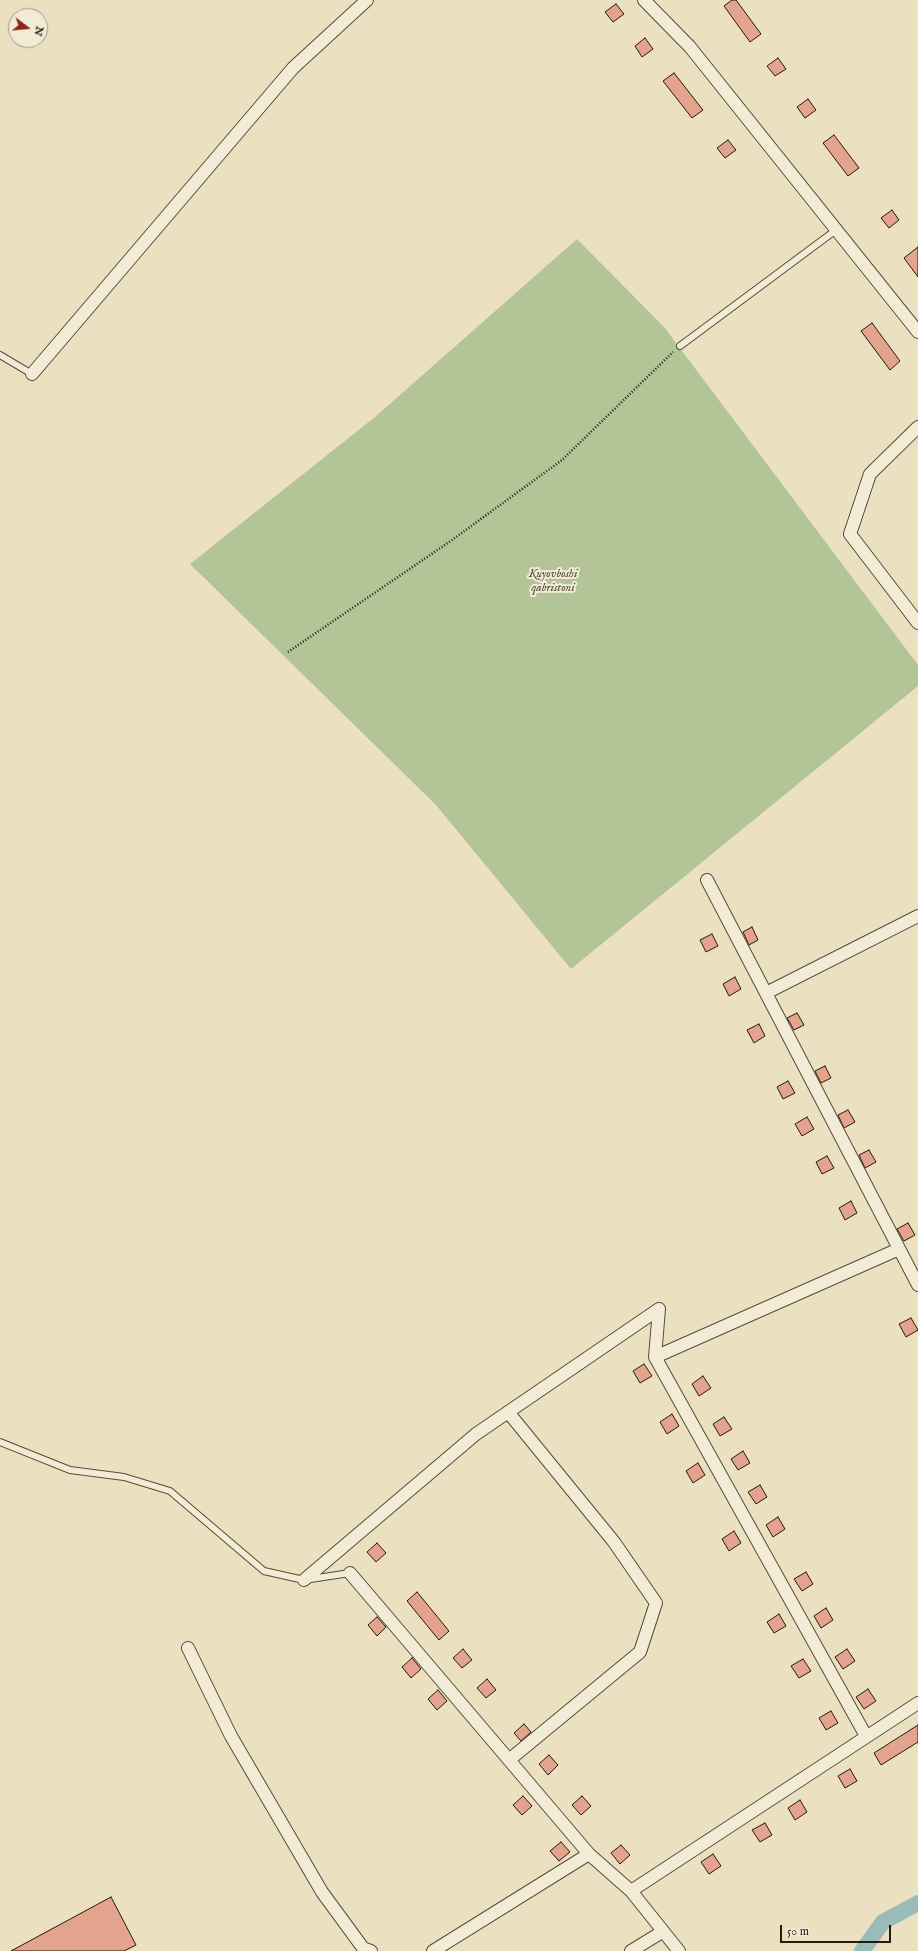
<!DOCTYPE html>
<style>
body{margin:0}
#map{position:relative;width:918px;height:1951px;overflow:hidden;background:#ebe1c0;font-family:"IM FELL English",serif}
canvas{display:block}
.north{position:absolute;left:8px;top:8px;width:40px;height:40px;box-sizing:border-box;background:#f2ecd6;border:1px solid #a09886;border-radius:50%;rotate:106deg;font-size:11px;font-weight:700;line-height:16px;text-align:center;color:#26190d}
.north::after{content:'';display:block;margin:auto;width:14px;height:18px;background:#8f2418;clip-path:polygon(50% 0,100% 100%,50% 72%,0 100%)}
.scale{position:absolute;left:780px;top:1925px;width:111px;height:18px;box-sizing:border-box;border:2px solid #26190d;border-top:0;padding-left:5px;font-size:12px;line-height:14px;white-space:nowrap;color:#26190d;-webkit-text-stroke:3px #f2ecd6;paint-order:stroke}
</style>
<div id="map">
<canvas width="918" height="1951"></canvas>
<div class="north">N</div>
<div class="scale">50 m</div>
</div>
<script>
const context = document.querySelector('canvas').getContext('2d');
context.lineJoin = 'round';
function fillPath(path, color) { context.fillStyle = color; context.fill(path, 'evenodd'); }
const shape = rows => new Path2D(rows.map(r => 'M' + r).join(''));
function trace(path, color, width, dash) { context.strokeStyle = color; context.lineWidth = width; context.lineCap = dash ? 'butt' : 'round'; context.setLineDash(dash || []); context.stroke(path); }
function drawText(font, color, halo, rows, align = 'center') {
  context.font = font + ' "IM FELL English",serif'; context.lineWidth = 4; context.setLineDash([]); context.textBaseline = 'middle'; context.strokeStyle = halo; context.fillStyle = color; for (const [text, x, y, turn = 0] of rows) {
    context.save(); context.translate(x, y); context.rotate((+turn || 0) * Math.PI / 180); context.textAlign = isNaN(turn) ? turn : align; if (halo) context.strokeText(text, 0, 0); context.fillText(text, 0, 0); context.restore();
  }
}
const green = shape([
 [577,239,664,327,918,665,918,686,571,969,436,805,190,564,375,417]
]);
const canal = shape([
 [862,1951,883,1922,918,1903]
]);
const building = shape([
 [732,0,736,0,761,34,750,42,724,6,732,0],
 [616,4,624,14,613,22,605,12,616,4],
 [645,38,653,49,642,57,635,46,645,38],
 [778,58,786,69,775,76,767,66,778,58],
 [674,73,703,110,692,118,663,81,674,73],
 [808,99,816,110,805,118,797,107,808,99],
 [834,135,859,168,848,176,823,143,834,135],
 [728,140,736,150,725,158,717,148,728,140],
 [892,210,899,220,889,228,881,218,892,210],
 [918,247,918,277,904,258,918,247],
 [872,323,900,361,890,370,861,331,872,323],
 [752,927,758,940,749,945,743,932,752,927],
 [712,934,718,946,706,952,700,940,712,934],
 [735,977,741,989,729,996,723,984,735,977],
 [797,1013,804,1025,794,1030,787,1018,797,1013],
 [759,1024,765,1036,754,1043,747,1030,759,1024],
 [825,1066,831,1078,821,1083,815,1071,825,1066],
 [788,1081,795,1093,783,1099,777,1087,788,1081],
 [848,1110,855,1122,844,1128,838,1115,848,1110],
 [807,1117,814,1129,802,1136,795,1124,807,1117],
 [869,1150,876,1162,865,1168,859,1155,869,1150],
 [827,1156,834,1168,822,1174,816,1162,827,1156],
 [851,1201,857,1213,845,1220,839,1208,851,1201],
 [908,1223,915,1235,904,1241,897,1229,908,1223],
 [911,1318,918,1330,906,1337,899,1324,911,1318],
 [644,1364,652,1376,640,1383,633,1371,644,1364],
 [703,1376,711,1388,699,1396,692,1384,703,1376],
 [672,1414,679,1426,667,1434,660,1422,672,1414],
 [724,1417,732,1429,720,1436,713,1424,724,1417],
 [743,1451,750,1463,738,1470,731,1459,743,1451],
 [698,1463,705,1475,693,1483,686,1471,698,1463],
 [760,1485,767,1497,756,1504,748,1492,760,1485],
 [778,1517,785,1529,773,1537,766,1525,778,1517],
 [734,1531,741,1543,729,1551,722,1539,734,1531],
 [377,1543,386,1553,376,1562,367,1552,377,1543],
 [806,1572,813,1584,802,1591,794,1579,806,1572],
 [417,1592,449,1631,439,1640,407,1601,417,1592],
 [826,1608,833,1620,821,1628,814,1616,826,1608],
 [779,1614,786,1626,774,1633,767,1622,779,1614],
 [377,1617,386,1627,377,1636,368,1625,377,1617],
 [463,1649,472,1660,462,1668,453,1658,463,1649],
 [847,1649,855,1661,843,1669,835,1657,847,1649],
 [412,1658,421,1669,411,1678,402,1667,412,1658],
 [803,1659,811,1671,799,1678,791,1666,803,1659],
 [487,1679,496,1690,486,1698,477,1688,487,1679],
 [868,1689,876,1701,864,1709,856,1697,868,1689],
 [438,1690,447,1701,437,1710,428,1699,438,1690],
 [831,1711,838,1723,826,1730,819,1718,831,1711],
 [524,1724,531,1732,521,1741,514,1733,524,1724],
 [918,1725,918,1742,881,1765,874,1753,918,1725],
 [549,1755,558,1765,548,1775,539,1764,549,1755],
 [850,1769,857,1781,845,1788,838,1776,850,1769],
 [523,1796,532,1806,522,1815,513,1805,523,1796],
 [582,1796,591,1806,581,1815,572,1805,582,1796],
 [800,1800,807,1812,795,1820,788,1808,800,1800],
 [765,1823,772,1835,760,1842,752,1830,765,1823],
 [561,1842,570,1852,559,1861,550,1851,561,1842],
 [621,1845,630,1855,620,1864,611,1853,621,1845],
 [713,1854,721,1866,709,1874,701,1862,713,1854],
 [111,1897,136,1945,124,1951,11,1951,111,1897]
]);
const path = shape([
 [288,652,452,540,562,460,673,352]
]);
const service = shape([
 [680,346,836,230],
 [0,355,32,374],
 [0,1442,70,1470,124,1477,170,1491,264,1571,304,1580,350,1573]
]);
const minor = shape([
 [644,0,690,47,918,332],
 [32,374,293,68,367,0],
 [918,427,870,474,850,534,918,623],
 [707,880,918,1285],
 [766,993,918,916],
 [659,1309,655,1357,866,1736],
 [655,1357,899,1249],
 [508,1412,614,1542,656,1603,640,1652,509,1760],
 [350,1573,589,1854,631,1891,679,1951],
 [304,1580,476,1434,659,1309],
 [188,1648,231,1736,322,1892,363,1948,371,1951],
 [631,1891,918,1703],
 [433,1951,589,1854],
 [631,1951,662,1932]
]);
const parkNames = [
 ["Kuyovboshi",553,575],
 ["qabristoni",553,589]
];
fillPath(green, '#b3c496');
trace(canal, '#99bcb9', 16);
fillPath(building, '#e3a38d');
trace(building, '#26190d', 1);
trace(service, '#574b3a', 8);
trace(minor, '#574b3a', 14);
trace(path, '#26190d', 2.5, [1, 2]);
trace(service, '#f2ecd6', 6);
trace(minor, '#f2ecd6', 12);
drawText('italic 12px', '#504c36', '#f2ecd6', parkNames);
</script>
